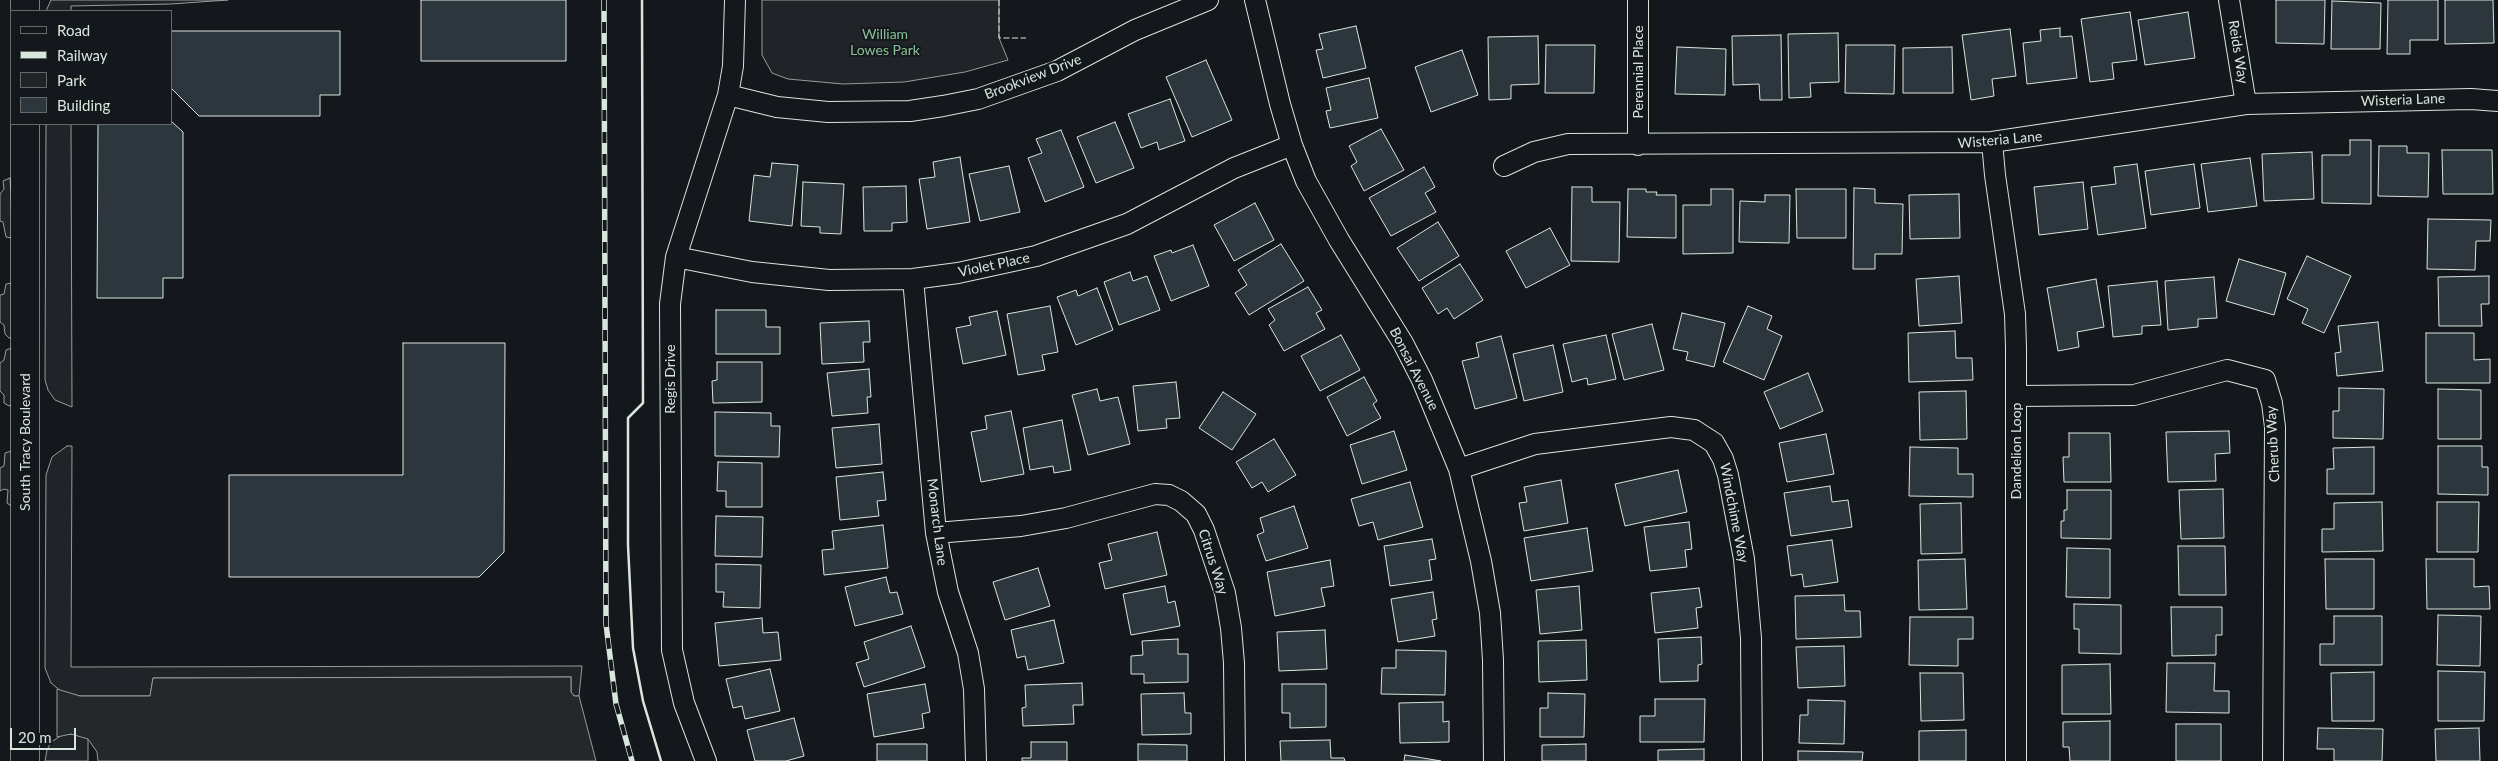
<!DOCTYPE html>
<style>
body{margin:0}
#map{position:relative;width:2498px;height:761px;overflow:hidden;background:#14181c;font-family:Lato,sans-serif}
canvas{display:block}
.legend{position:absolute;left:10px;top:10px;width:162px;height:115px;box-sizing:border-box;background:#14181c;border:1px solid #626a69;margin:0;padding:6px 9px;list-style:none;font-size:15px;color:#d8e6dc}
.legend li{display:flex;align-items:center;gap:10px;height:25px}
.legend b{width:25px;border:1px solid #626a69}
.scale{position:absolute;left:10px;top:728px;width:66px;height:22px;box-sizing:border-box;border:2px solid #d8e6dc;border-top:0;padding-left:6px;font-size:15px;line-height:18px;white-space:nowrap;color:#d8e6dc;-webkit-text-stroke:4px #14181c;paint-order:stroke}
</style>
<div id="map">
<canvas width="2498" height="761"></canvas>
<ul class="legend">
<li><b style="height:6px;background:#14181c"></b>Road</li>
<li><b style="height:6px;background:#d8e6dc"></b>Railway</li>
<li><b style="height:14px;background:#202428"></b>Park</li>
<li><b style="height:14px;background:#2c363c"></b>Building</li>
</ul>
<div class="scale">20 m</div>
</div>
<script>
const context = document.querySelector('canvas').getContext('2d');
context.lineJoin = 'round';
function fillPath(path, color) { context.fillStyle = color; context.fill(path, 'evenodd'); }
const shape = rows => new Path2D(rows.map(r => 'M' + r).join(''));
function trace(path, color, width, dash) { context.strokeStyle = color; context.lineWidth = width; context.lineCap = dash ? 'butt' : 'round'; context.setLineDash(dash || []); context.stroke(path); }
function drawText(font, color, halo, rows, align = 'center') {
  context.font = font + ' Lato,sans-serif'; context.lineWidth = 4; context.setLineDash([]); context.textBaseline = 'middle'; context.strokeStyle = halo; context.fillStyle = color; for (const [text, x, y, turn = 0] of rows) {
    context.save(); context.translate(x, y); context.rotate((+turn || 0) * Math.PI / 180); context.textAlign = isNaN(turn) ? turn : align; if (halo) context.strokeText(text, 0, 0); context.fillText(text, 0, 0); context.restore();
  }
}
const green = shape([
 [51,0,228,0,171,4,71,6,71,11,46,11,51,0],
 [762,0,999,0,999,38,1008,60,965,72,904,82,843,84,788,79,772,73,762,55,762,0],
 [46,124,71,124,72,407,55,400,48,390,45,380,46,124],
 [10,178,11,192,12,238,6,237,3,222,0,221,0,194,4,189,3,181,10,178],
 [12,283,12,338,9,338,5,334,4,325,0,322,0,295,4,294,6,284,12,283],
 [12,348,12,405,9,406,4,403,4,395,0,391,0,363,4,360,6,350,12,348],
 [67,446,72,446,71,667,582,666,579,696,574,696,571,692,571,677,153,678,150,696,80,696,62,692,51,683,45,668,46,475,52,457,67,446],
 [12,451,13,507,7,503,8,490,4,489,0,491,0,468,4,466,5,453,12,451],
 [64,734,81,735,88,739,88,761,45,761,47,750,51,742,64,734]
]);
const parking = shape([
 [571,677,571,692,574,696,579,696,596,761,98,761,97,752,88,739,71,734,57,737,57,689,80,696,150,696,153,678,571,677]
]);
const building = shape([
 [421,0,566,0,566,61,421,61,421,0],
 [2276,0,2325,0,2324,44,2276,43,2276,0],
 [2388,0,2438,0,2438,40,2410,40,2410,54,2387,54,2388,0],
 [2445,0,2493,0,2494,43,2445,44,2445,0],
 [2332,1,2381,3,2380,49,2331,49,2332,1],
 [2130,12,2137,60,2112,63,2114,79,2090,82,2081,19,2130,12],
 [2188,12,2195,58,2145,65,2138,20,2188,12],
 [1356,26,1366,68,1323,78,1316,50,1323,49,1319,34,1356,26],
 [2060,28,2060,37,2072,36,2077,78,2027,84,2023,43,2041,41,2040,30,2060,28],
 [2010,29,2016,76,1992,79,1994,96,1971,100,1962,35,2010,29],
 [171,31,340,31,340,95,320,95,320,116,199,116,171,88,171,31],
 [1838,33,1839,82,1810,83,1811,97,1789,98,1788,34,1838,33],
 [1781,35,1782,100,1760,100,1759,84,1733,85,1732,36,1781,35],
 [1538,36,1539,84,1511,85,1511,99,1489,100,1488,37,1538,36],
 [1546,45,1595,45,1594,93,1545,93,1546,45],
 [1846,45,1895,45,1894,94,1845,93,1846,45],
 [1677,47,1726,49,1725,95,1675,94,1677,47],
 [1952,47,1953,93,1903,93,1903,48,1952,47],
 [1462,50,1478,95,1431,112,1415,67,1462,50],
 [1206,60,1232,120,1192,137,1166,77,1206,60],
 [1369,78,1378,118,1330,128,1326,111,1331,110,1326,88,1369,78],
 [1170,99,1185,141,1159,150,1157,142,1141,148,1128,114,1170,99],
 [171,121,183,132,183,278,163,278,163,298,97,298,98,124,171,124,171,121],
 [1115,122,1134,168,1096,183,1077,137,1115,122],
 [1381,129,1404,170,1364,191,1351,166,1357,162,1349,146,1381,129],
 [1061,130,1084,187,1045,202,1028,158,1042,153,1036,139,1061,130],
 [2350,140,2371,140,2371,204,2322,203,2322,155,2350,155,2350,140],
 [2379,146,2407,146,2407,153,2429,153,2428,197,2378,196,2379,146],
 [2442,150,2492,150,2493,194,2443,194,2442,150],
 [2312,152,2314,199,2264,201,2262,154,2312,152],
 [960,157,970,222,927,229,919,179,935,177,933,162,960,157],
 [2250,158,2257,206,2208,212,2201,164,2250,158],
 [772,163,798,165,792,226,749,221,754,175,770,177,772,163],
 [2137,164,2146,228,2098,235,2091,187,2116,184,2114,167,2137,164],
 [2194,164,2200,208,2151,215,2145,171,2194,164],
 [1009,166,1020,212,980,221,969,174,1009,166],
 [1424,167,1435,187,1425,193,1436,212,1391,236,1369,198,1424,167],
 [803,182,844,184,841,234,820,233,820,227,801,226,803,182],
 [2083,182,2088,229,2039,235,2034,187,2083,182],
 [906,186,907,222,892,223,892,231,864,231,863,187,906,186],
 [1572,187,1592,187,1592,202,1620,202,1619,262,1571,261,1572,187],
 [1854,188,1875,189,1875,203,1903,204,1902,254,1875,254,1875,269,1853,269,1854,188],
 [1628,189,1646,189,1646,192,1657,192,1656,195,1676,195,1676,238,1627,237,1628,189],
 [1711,189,1733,189,1733,253,1683,254,1683,205,1711,205,1711,189],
 [1796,189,1846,189,1846,238,1797,238,1796,189],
 [1959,194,1960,238,1910,239,1909,195,1959,194],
 [1765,195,1790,195,1789,243,1739,242,1740,201,1765,202,1765,195],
 [1255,203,1274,240,1234,261,1214,225,1255,203],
 [2428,219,2491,220,2490,241,2476,241,2475,270,2427,269,2428,219],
 [1438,222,1459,256,1419,281,1397,248,1438,222],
 [1550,228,1570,265,1526,288,1506,251,1550,228],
 [1281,244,1304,281,1249,315,1235,293,1247,285,1238,270,1281,244],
 [1193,245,1209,286,1171,301,1154,256,1171,250,1172,253,1193,245],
 [2307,256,2351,276,2324,333,2302,323,2308,309,2287,299,2307,256],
 [2239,259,2286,273,2274,315,2226,301,2239,259],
 [1460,264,1483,300,1454,319,1447,308,1438,314,1422,288,1460,264],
 [1130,272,1133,281,1147,276,1160,310,1119,325,1104,282,1130,272],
 [1959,276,1962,323,1919,326,1916,279,1959,276],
 [2489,276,2489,304,2481,304,2482,326,2439,326,2438,277,2489,276],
 [2214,277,2217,318,2198,319,2198,327,2168,330,2165,281,2214,277],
 [2096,279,2104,327,2077,332,2079,347,2058,351,2047,288,2096,279],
 [2157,281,2161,325,2142,326,2142,334,2113,337,2108,286,2157,281],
 [1308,287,1322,310,1316,313,1325,329,1284,351,1269,325,1275,320,1268,309,1308,287],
 [1097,288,1113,330,1076,345,1057,297,1076,290,1078,296,1097,288],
 [1050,306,1058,352,1042,355,1045,370,1018,375,1007,314,1050,306],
 [1748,306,1772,316,1767,329,1782,336,1764,380,1723,362,1748,306],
 [716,310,766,310,766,327,780,327,780,354,716,354,716,310],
 [997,311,1006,355,963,364,956,328,971,325,969,317,997,311],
 [1682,313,1725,323,1714,367,1686,360,1688,352,1673,349,1682,313],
 [869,321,870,342,863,342,864,362,822,364,820,323,869,321],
 [2378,322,2383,371,2337,376,2335,353,2341,352,2338,326,2378,322],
 [1652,324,1664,370,1624,380,1612,334,1652,324],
 [1955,331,1956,358,1972,358,1973,380,1909,382,1908,333,1955,331],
 [2426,333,2474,333,2474,360,2490,359,2490,383,2426,383,2426,333],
 [1341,335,1360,370,1320,391,1301,356,1341,335],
 [1606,335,1616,379,1588,385,1587,378,1572,382,1563,344,1606,335],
 [1501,336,1517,398,1475,409,1462,361,1479,357,1476,343,1501,336],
 [403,343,505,343,504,552,479,577,229,577,229,475,403,475,403,343],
 [1553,345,1563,392,1524,401,1513,354,1553,345],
 [717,362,762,362,762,402,713,403,712,381,717,380,717,362],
 [869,369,871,397,867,397,868,413,832,416,827,373,869,369],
 [1808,373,1823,411,1780,429,1764,392,1808,373],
 [1364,377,1377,401,1373,404,1381,418,1347,436,1327,397,1364,377],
 [1176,382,1180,418,1166,419,1167,428,1138,431,1133,386,1176,382],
 [2339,388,2384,389,2383,439,2333,438,2333,411,2339,411,2339,388],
 [1097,389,1100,401,1118,397,1130,444,1088,455,1072,395,1097,389],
 [2438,389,2481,390,2481,439,2438,439,2438,389],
 [1966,391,1967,439,1920,440,1919,392,1966,391],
 [1223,392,1256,414,1232,450,1199,428,1223,392],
 [1011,411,1024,474,981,482,971,432,987,429,985,416,1011,411],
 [715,412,771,413,771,426,780,426,779,457,715,456,715,412],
 [1062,420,1071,470,1054,473,1053,466,1030,470,1023,428,1062,420],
 [879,424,882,464,836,468,832,428,879,424],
 [1394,431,1407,470,1362,484,1350,445,1394,431],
 [2229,431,2230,453,2215,454,2216,481,2168,482,2166,432,2229,431],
 [2069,433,2110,433,2111,482,2064,482,2063,457,2069,457,2069,433],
 [1826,434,1834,474,1787,482,1779,443,1826,434],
 [1274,439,1296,475,1268,492,1262,482,1252,488,1236,462,1274,439],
 [2438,446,2482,446,2482,467,2488,467,2488,495,2438,494,2438,446],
 [1910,447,1958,448,1958,474,1973,474,1973,497,1909,496,1910,447],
 [2374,447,2374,494,2327,494,2327,469,2334,469,2333,448,2374,447],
 [718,462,762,463,762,507,726,507,726,491,717,491,718,462],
 [1678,470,1687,512,1625,526,1615,484,1678,470],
 [883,472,886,500,877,501,879,516,840,520,836,477,883,472],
 [1561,480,1568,523,1524,531,1519,503,1527,502,1524,487,1561,480],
 [1410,482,1423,527,1378,540,1373,522,1359,526,1351,499,1410,482],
 [1830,486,1832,502,1848,500,1852,527,1791,536,1784,493,1830,486],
 [2223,489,2224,538,2181,539,2179,490,2223,489],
 [2067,490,2111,490,2111,539,2061,538,2061,521,2064,521,2064,510,2067,510,2067,490],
 [2382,502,2383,551,2322,552,2322,529,2334,529,2334,503,2382,502],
 [2437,502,2479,502,2478,552,2437,552,2437,502],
 [1961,503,1962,553,1921,554,1920,504,1961,503],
 [1294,506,1308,548,1266,561,1257,535,1264,532,1260,518,1294,506],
 [716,516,763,517,762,557,715,556,716,516],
 [1689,522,1692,549,1685,550,1687,567,1650,571,1644,527,1689,522],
 [883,525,888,568,824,575,822,550,834,549,832,531,883,525],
 [1587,528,1593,571,1531,581,1524,538,1587,528],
 [1157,532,1167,575,1105,589,1099,563,1112,560,1108,544,1157,532],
 [1432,539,1436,559,1429,560,1432,580,1390,586,1384,546,1432,539],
 [1832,540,1838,582,1804,587,1802,574,1791,576,1787,546,1832,540],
 [2178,546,2225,546,2226,595,2179,595,2178,546],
 [2067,548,2110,549,2110,598,2066,597,2067,548],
 [1965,559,1967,609,1919,610,1918,560,1965,559],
 [2325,559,2374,559,2374,609,2326,609,2325,559],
 [2426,559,2474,559,2474,587,2489,586,2490,609,2427,609,2426,559],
 [1330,560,1334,586,1321,588,1325,606,1275,616,1267,572,1330,560],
 [716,564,761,565,760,608,723,607,724,592,716,592,716,564],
 [1038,568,1050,606,1005,620,993,582,1038,568],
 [886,577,890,593,897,592,903,614,855,626,845,587,886,577],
 [1165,586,1168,603,1175,601,1180,626,1131,635,1123,594,1165,586],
 [1579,586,1582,630,1540,634,1536,590,1579,586],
 [1699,588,1702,607,1696,608,1698,628,1655,633,1651,593,1699,588],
 [1433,592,1437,619,1432,620,1435,636,1398,642,1391,599,1433,592],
 [1844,595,1845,611,1860,611,1861,637,1796,639,1795,596,1844,595],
 [2074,604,2121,605,2121,654,2079,653,2079,629,2074,629,2074,604],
 [2171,607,2222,607,2222,635,2216,635,2216,655,2172,656,2171,607],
 [2438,615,2481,616,2480,666,2437,665,2438,615],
 [2334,616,2382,616,2382,665,2320,665,2320,644,2334,644,2334,616],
 [1910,617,1973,617,1973,639,1958,639,1958,666,1909,665,1910,617],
 [762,618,763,633,778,632,781,660,719,666,715,623,762,618],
 [1054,620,1064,663,1028,670,1025,656,1017,658,1011,630,1054,620],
 [911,626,925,667,864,687,856,663,869,659,864,642,911,626],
 [1325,630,1327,669,1279,671,1277,632,1325,630],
 [1701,637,1702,664,1698,665,1698,681,1660,682,1658,639,1701,637],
 [1178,639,1178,654,1188,654,1188,682,1144,683,1144,674,1131,674,1131,656,1143,655,1142,641,1178,639],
 [1586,640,1587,680,1539,682,1538,641,1586,640],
 [1844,646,1845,686,1798,688,1796,647,1844,646],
 [1396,650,1446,651,1445,695,1381,694,1382,668,1396,668,1396,650],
 [2167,663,2215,663,2214,691,2229,691,2229,713,2166,712,2167,663],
 [2110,664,2111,714,2062,714,2062,665,2110,664],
 [770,669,780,711,745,719,742,706,733,708,726,679,770,669],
 [2438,671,2485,672,2484,721,2438,721,2438,671],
 [2374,672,2374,721,2332,721,2331,673,2374,672],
 [1920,673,1963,673,1964,720,1921,721,1920,673],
 [1082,683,1083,705,1073,705,1074,724,1023,726,1022,708,1026,707,1025,685,1082,683],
 [925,684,930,712,922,714,924,728,874,737,867,694,925,684],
 [1282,684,1326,684,1326,727,1290,728,1290,713,1282,713,1282,684],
 [1184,693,1185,713,1191,713,1191,734,1142,735,1141,694,1184,693],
 [1548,693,1585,694,1584,737,1540,737,1540,708,1548,708,1548,693],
 [1655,699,1705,699,1704,742,1640,742,1640,716,1655,716,1655,699],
 [1808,700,1845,701,1844,744,1799,743,1800,715,1808,715,1808,700],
 [1443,702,1443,722,1449,721,1449,742,1400,743,1399,703,1443,702],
 [794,718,804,756,786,761,755,761,747,730,794,718],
 [2110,721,2110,761,2070,761,2069,747,2063,747,2063,722,2110,721],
 [2176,724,2221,724,2221,761,2176,761,2176,724],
 [2318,728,2383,729,2382,761,2334,761,2334,749,2317,749,2318,728],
 [2479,728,2480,761,2436,761,2435,729,2479,728],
 [1966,730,1966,761,1919,761,1919,731,1966,730],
 [1330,740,1331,758,1344,758,1345,761,1281,761,1280,741,1330,740],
 [1031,742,1067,742,1067,761,1022,761,1022,758,1031,758,1031,742],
 [877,744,927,744,927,761,877,761,877,744],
 [1138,744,1187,745,1187,761,1138,761,1138,744],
 [1586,744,1586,761,1542,761,1542,745,1586,744],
 [1704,749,1704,761,1658,761,1658,750,1704,749],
 [1798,751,1863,752,1862,761,1798,761,1798,751],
 [1405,755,1441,761,1404,761,1405,755]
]);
const minor = shape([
 [1255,0,1280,104,1292,145,1306,181,1339,240,1403,343,1422,380,1459,469,1481,561,1490,613,1493,660,1494,761],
 [2229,0,2246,104],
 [728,95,777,107,828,112,910,111,943,106,978,99,1057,71,1135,30,1208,0],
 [1992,142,1995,175,2015,314,2016,348,2016,761],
 [1638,145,1638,0],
 [1504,166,1534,152,1568,144,1992,142,2246,104,2471,99,2498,101],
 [676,257,752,272,829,280,913,279,958,273,1036,256,1127,224,1234,168,1292,145],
 [913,279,936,533,948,592,968,653,974,689,976,761],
 [2017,396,2134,395,2227,370,2265,380,2272,403,2275,427,2273,761],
 [1459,469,1535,444,1671,427,1694,430,1714,443,1723,459,1728,475,1744,559,1751,638,1752,761],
 [936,533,1021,526,1066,518,1155,494,1169,495,1181,501,1196,514,1204,530,1225,593,1231,628,1234,663,1235,761],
 [706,761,684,703,672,650,670,304,676,257,728,95,733,66,735,0]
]);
const primary = shape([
 [25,0,25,11],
 [25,124,25,761]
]);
const rail = shape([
 [604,0,606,624,616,704,632,761]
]);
const fence = shape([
 [999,0,999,38,1026,38]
]);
const wall = shape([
 [642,0,643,403,628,418,628,545,633,648,643,701,661,761]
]);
const parkNames = [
 ["William",885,34],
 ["Lowes Park",885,50]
];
const streetNames = [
 ["Reids Way",2238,52,81],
 ["Perennial Place",1638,72,-90],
 ["Brookview Drive",1033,77,-21],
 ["Wisteria Lane",2403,100,-2],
 ["Wisteria Lane",2000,140,-5],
 ["Violet Place",994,265,-12],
 ["Bonsai Avenue",1414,369,63],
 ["Regis Drive",670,379,-90],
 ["South Tracy Boulevard",25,442,-90],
 ["Cherub Way",2273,444,-93],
 ["Dandelion Loop",2016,451,-90],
 ["Windchime Way",1734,513,79],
 ["Monarch Lane",937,522,83],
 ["Citrus Way",1213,562,72]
];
fillPath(green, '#202428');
trace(green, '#939e99', 1);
fillPath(parking, '#24282b');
trace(parking, '#939e99', 1);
fillPath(building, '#2c363c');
trace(building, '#d8e6dc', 1);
trace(minor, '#d8e6dc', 22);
trace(primary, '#d8e6dc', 29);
trace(minor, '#14181c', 20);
trace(primary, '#14181c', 28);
trace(rail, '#d8e6dc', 5.5);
trace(rail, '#14181c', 4, [11]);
trace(fence, '#d8e6dc', 1, [6, 2.5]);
trace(wall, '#d8e6dc', 2.5);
drawText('14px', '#8ac095', '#14181c', parkNames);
drawText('14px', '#d8e6dc', '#14181c', streetNames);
</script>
